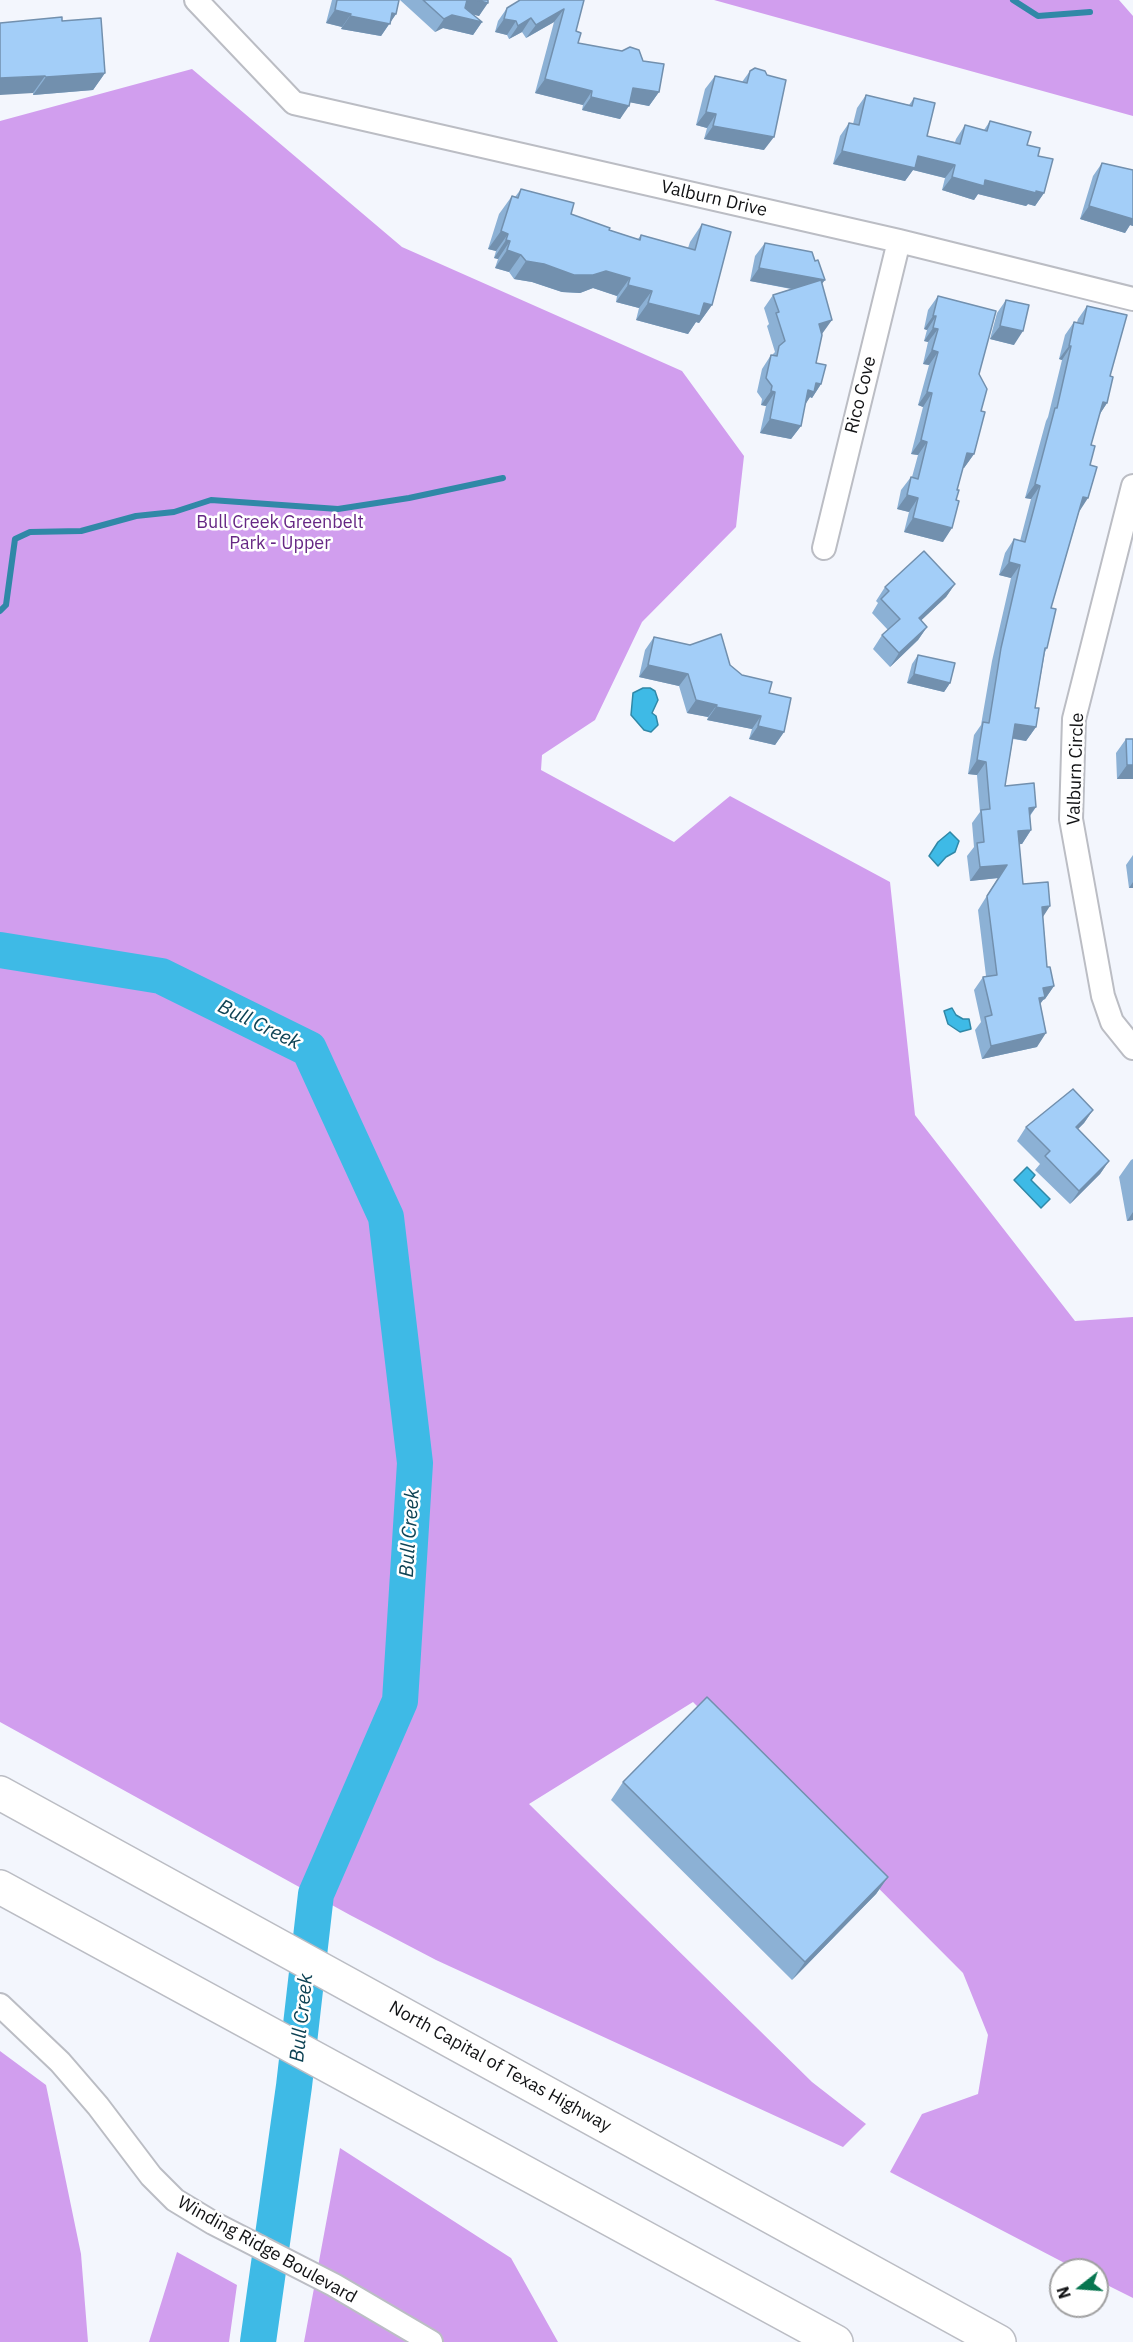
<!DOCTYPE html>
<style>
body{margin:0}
#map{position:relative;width:1133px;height:2342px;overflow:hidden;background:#f3f6fd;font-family:"IBM Plex Sans",sans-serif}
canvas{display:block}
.north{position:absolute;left:1049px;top:2258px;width:60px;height:60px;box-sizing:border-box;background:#fff;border:2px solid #a0a0a1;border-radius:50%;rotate:253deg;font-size:16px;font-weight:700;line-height:24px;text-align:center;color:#111214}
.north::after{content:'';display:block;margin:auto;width:21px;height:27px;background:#087650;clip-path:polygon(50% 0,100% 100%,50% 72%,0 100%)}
</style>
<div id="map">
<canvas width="1133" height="2342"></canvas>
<div class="north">N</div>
</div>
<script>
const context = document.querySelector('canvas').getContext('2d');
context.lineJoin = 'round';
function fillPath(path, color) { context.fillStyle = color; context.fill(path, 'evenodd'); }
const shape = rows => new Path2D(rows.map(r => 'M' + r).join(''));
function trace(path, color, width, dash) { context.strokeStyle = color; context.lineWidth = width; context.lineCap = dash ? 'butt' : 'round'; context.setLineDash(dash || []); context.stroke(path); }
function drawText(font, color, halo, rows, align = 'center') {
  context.font = font + ' "IBM Plex Sans",sans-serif'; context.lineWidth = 5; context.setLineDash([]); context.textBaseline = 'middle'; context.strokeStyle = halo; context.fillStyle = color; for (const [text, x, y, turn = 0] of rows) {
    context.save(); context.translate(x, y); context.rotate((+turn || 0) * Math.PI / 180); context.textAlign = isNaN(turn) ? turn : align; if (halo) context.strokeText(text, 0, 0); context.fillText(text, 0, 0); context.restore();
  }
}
const forest = shape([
 [714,0,1119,0,1133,16,1133,116],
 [192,69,402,247,682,371,744,456,736,527,642,622,595,720,542,755,541,770,674,842,730,796,890,882,915,1115,1075,1321,1133,1317,1133,2298,1097,2280,1097,2270,1078,2270,890,2172,922,2114,978,2094,988,2035,963,1973,693,1702,529,1804,812,2082,866,2124,843,2147,436,1960,350,1915,0,1722,0,121],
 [0,2051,46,2085,81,2254,88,2342,0,2342],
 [340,2148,511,2258,558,2342,304,2342],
 [177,2252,237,2285,229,2342,149,2342]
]);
const water = shape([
 [643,688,650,688,655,691,658,700,652,713,656,716,658,725,651,732,644,730,631,715,633,693,643,688],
 [950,832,959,841,955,852,946,857,938,866,929,856,938,842,950,832],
 [952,1008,956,1015,963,1019,969,1019,971,1029,960,1032,948,1024,944,1011,952,1008],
 [1027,1167,1035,1175,1031,1180,1050,1199,1041,1208,1014,1180,1027,1167]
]);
const stream = shape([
 [1013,0,1038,16,1090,12],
 [0,611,6,605,15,539,30,532,81,531,136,516,174,512,211,500,338,509,409,498,503,478]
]);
const river = shape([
 [0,950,161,976,309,1049,386,1217,415,1463,400,1701,316,1894,294,2086,258,2342]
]);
const street = shape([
 [196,0,294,103,899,241,1133,299],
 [1133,486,1074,719,1071,819,1103,996,1112,1022,1133,1048],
 [824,548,899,241],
 [0,2005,60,2062,98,2106,151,2176,175,2200,213,2223,334,2285,431,2342]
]);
const highway = shape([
 [0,1793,999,2342],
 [0,1887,836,2342]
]);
const wall = shape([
 [332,0,399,0,396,14,381,36,341,29,342,27,326,23],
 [400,0,488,0,479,16,472,14,482,22,473,35,443,28,435,32],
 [584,0,576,31,578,43,643,61,659,92,649,106,630,102,620,119,582,110,583,105,535,93,554,22,526,38,522,32,509,39,507,35,495,32,498,21,507,8],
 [62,21,105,73,93,90,33,95,33,93],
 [750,71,764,150,704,139,707,128,696,125,705,89,715,76,742,82],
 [866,95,909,105,914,98,927,136,955,142,956,139,965,125,984,130,990,121,1027,145,1038,156,1044,193,1035,206,1028,204,1026,206,978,194,974,200,942,190,945,178,913,170,905,181,833,164,840,136,849,123,853,124,857,108],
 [1102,163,1133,170,1133,226,1130,225,1125,233,1080,219,1093,176],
 [521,189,571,214,609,230,638,239,641,235,688,248,690,242,702,224,712,305,699,323,696,322,688,334,636,320,639,308,616,302,617,296,593,288,580,293,562,292,532,282,514,279,509,272,495,268,498,259,494,258,496,251,488,249,499,214,512,196,515,197],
 [765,243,822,283,822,334,816,363,821,384,812,398,810,397,805,404,801,426,791,439,760,433,766,406,761,405,762,399,757,392,762,369,771,355,772,355,775,352,767,326,769,324,764,308,773,295,791,289,750,281,755,256],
 [938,296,979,374,981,411,974,454,964,468,963,467,943,542,904,532,909,512,897,509,901,490,911,477,912,477,918,455,911,454,923,407,918,405,929,365,923,364,928,342,924,341,927,330,924,329,928,310],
 [1006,300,1014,345,990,339,997,313],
 [1087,306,1110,376,1107,403,1099,415,1091,445,1079,512,1051,608,1047,648,1045,652,1035,708,1036,727,1026,741,1013,739,1005,786,1036,807,1030,816,1031,830,1022,844,1019,844,1023,884,1043,917,1047,967,1054,986,1045,999,1043,1000,1040,1004,1037,1047,982,1059,975,1030,981,1022,974,990,983,977,986,976,978,910,998,878,970,881,967,856,974,847,972,823,980,812,977,775,968,774,974,735,981,725,992,661,1011,578,999,575,1005,553,1014,539,1020,541,1031,499,1025,498,1046,421,1048,417,1062,360,1059,359,1065,335,1074,322,1077,322,1078,319],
 [955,584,946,597,921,620,927,627,918,640,890,667,873,649,882,635,888,630,872,613,878,603,876,601,885,587],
 [654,637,730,665,742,675,769,693,784,732,775,745,749,739,752,729,707,720,708,717,687,713,679,686,639,677,645,650],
 [918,655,950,683,944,692,907,683,912,664],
 [1126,739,1133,779,1117,779,1116,753],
 [1133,855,1133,888,1129,888,1126,865],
 [1093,1110,1084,1123,1078,1129,1109,1161,1100,1174,1070,1204,1035,1170,1040,1164,1017,1141,1026,1127],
 [1133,1159,1133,1220,1127,1221,1119,1177,1131,1160],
 [623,1782,888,1877,876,1894,792,1980,611,1800]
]);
const shadedWall = shape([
 [466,0,476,0,488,3,479,16,459,11],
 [564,9,554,22,526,38,536,25],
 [335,10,351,14,342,27,326,23],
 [392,13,396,14,381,36,341,29,350,16],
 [452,15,482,22,473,35,443,28,435,32,444,19],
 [531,18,522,32,509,39,518,26],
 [504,19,516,21,507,35,495,32],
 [105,73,93,90,33,95,46,77],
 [45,76,33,93,0,95,0,78],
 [545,79,592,91,583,105,535,93],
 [633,88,659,92,649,106,623,101],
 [591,97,629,106,620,119,582,110],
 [706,112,716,114,707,128,696,125],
 [713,126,774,137,764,150,704,139],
 [842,151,918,156,955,165,945,178,913,170,905,181,833,164],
 [952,177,985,180,1044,193,1035,206,1028,204,1026,206,978,194,974,200,942,190],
 [1089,206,1133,216,1133,226,1130,225,1125,233,1080,219],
 [501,231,508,234,496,251,488,249],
 [506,240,510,241,498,259,494,258],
 [507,250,521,255,509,272,495,268],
 [526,261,606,271,630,278,617,296,593,288,580,293,562,292,532,282,514,279],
 [759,268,825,280,815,293,750,281],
 [628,285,652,291,639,308,616,302],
 [648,303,704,303,712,305,699,323,696,322,688,334,636,320],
 [933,316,936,316,927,330,924,329],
 [832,320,822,334,809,338,819,324],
 [1000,326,1023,331,1014,345,990,339],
 [933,328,938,329,928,342,924,341],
 [1069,346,1071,346,1062,360,1059,359],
 [932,350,938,352,929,365,923,364],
 [816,383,821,384,812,398,810,397,805,405,808,390],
 [771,391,775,392,766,406,761,405],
 [927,392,932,393,923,407,918,405],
 [1103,402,1107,403,1098,417],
 [770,419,801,426,791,439,760,433],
 [921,440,927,442,918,455,911,454],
 [967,453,974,454,964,468,958,466],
 [1035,484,1040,486,1031,499,1025,498],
 [907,495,918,498,909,512,897,509],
 [1083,497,1088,498,1079,512],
 [913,518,952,528,943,542,904,532],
 [1009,562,1020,565,1011,578,999,575],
 [955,584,946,597,910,631,919,618],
 [927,627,918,640,890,667,899,653],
 [648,665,688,674,679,686,639,677],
 [914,674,950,683,944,692,907,683],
 [696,700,717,705,708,717,687,713],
 [716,707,761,716,752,729,707,720],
 [1015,724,1036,727,1026,741,1006,737],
 [758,726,784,732,775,745,749,739],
 [977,760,986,762,977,775,968,774],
 [1127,765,1133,765,1133,779,1117,779],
 [1036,807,1026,820,1029,808],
 [1031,830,1022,844,1009,845,1018,831],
 [1007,865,998,878,970,881,980,867],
 [1133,882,1133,888,1129,888],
 [1050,906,1041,920,1042,907],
 [1054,986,1045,999,1043,1000,1035,1011,1029,1012,1043,988],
 [1046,1033,1037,1047,982,1059,991,1046],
 [1093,1110,1084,1123,1066,1141,1076,1127],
 [1109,1161,1100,1174,1070,1204,1079,1191],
 [1133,1212,1133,1220,1127,1221],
 [888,1877,876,1894,792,1980,805,1962]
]);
const building = shape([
 [337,0,399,0,396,14,392,13,390,24,350,16,351,14,335,10,337,0],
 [423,0,467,0,465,8,482,22,452,15,444,19,423,0],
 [476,0,488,0,488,3,476,0],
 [520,0,584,0,576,31,581,33,578,43,622,51,630,47,639,50,643,61,664,64,659,92,633,88,629,106,591,97,592,91,545,79,564,9,536,25,531,18,518,26,516,21,504,19,507,8,520,0],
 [62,17,62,21,101,18,105,73,46,77,45,76,0,78,0,23,62,17],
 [755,68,765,71,767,75,786,80,774,137,713,126,716,114,706,112,715,76,747,83,750,71,755,68],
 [866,95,912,106,914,98,935,103,927,136,960,144,965,125,987,131,990,121,1031,132,1027,145,1040,148,1038,156,1053,159,1044,193,1036,191,1036,193,985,180,984,186,952,177,955,165,918,156,915,168,842,151,849,123,859,125,866,95],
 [1102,163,1133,170,1133,219,1089,206,1102,163],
 [521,189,574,203,571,214,610,228,609,230,640,240,641,235,695,250,702,224,731,232,712,305,704,303,700,316,648,303,652,291,628,285,630,278,606,271,593,275,574,275,544,264,526,261,521,255,507,250,510,241,506,240,508,234,501,231,512,196,518,198,521,189],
 [765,243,812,252,815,261,818,260,825,280,759,268,765,243],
 [821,280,832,320,819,324,822,335,816,363,826,365,821,384,816,383,814,392,808,390,801,426,770,419,775,392,771,391,772,386,766,378,771,355,777,356,779,346,785,341,776,313,779,312,773,295,821,280],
 [938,296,996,311,979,374,987,389,981,411,985,412,974,454,967,453,957,490,959,490,956,500,959,501,952,528,913,518,918,498,907,495,911,477,918,479,927,442,921,440,932,393,927,392,938,352,932,350,938,329,933,328,936,316,933,316,938,296],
 [1006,300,1029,305,1023,331,1000,326,1006,300],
 [1087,306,1127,315,1110,376,1113,377,1107,403,1103,402,1091,445,1095,446,1090,465,1097,467,1088,498,1083,497,1051,608,1056,609,1047,648,1045,648,1035,708,1039,708,1036,727,1015,724,1005,786,1034,783,1036,807,1029,808,1031,830,1018,831,1023,884,1048,882,1050,906,1042,907,1047,967,1050,967,1054,986,1043,988,1045,997,1039,998,1046,1033,991,1046,985,1017,992,1015,983,977,997,975,987,896,1007,865,980,867,977,843,984,842,981,810,990,809,986,762,977,760,983,722,989,723,1001,648,1020,565,1009,562,1014,539,1025,542,1040,486,1035,484,1055,408,1057,408,1071,346,1069,346,1074,322,1083,324,1087,306],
 [924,551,955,584,919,618,927,627,899,653,882,635,900,619,881,599,889,591,885,587,924,551],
 [721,634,730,665,742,675,772,682,769,693,791,698,784,732,758,726,761,716,716,707,717,705,696,700,688,674,648,665,654,637,690,645,721,634],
 [918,655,955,663,950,683,914,674,918,655],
 [1126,739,1133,739,1133,765,1127,765,1126,739],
 [1073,1089,1093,1110,1076,1127,1109,1161,1079,1191,1045,1156,1050,1151,1026,1127,1073,1089],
 [707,1697,888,1877,805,1962,623,1782,707,1697]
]);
const streetNames = [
 ["Valburn Drive",714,199,13],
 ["Rico Cove",861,395,-76],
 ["Valburn Circle",1076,769,-88],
 ["North Capital of Texas Highway",500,2067,29],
 ["Winding Ridge Boulevard",267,2250,29]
];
const parkNames = [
 ["Bull Creek Greenbelt",280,523],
 ["Park - Upper",280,544]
];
const waterNames = [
 ["Bull Creek",259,1025,26],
 ["Bull Creek",410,1533,-86],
 ["Bull Creek",302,2018,-84]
];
fillPath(forest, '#d19eee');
fillPath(water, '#3ebae6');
trace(water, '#3088a7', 1.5);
trace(stream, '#3088a7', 6);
trace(river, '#3ebae6', 36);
trace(street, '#bbbdc4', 26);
trace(highway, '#bbbdc4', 36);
trace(street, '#fff', 22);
trace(highway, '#fff', 33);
fillPath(wall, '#8cb1d5');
fillPath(shadedWall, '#7290ae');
fillPath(building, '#a3cef8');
trace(building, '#7290ae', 1.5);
drawText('18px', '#111214', '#fff', streetNames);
drawText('18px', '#662784', '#fff', parkNames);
drawText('italic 20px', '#0e4355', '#fff', waterNames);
</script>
